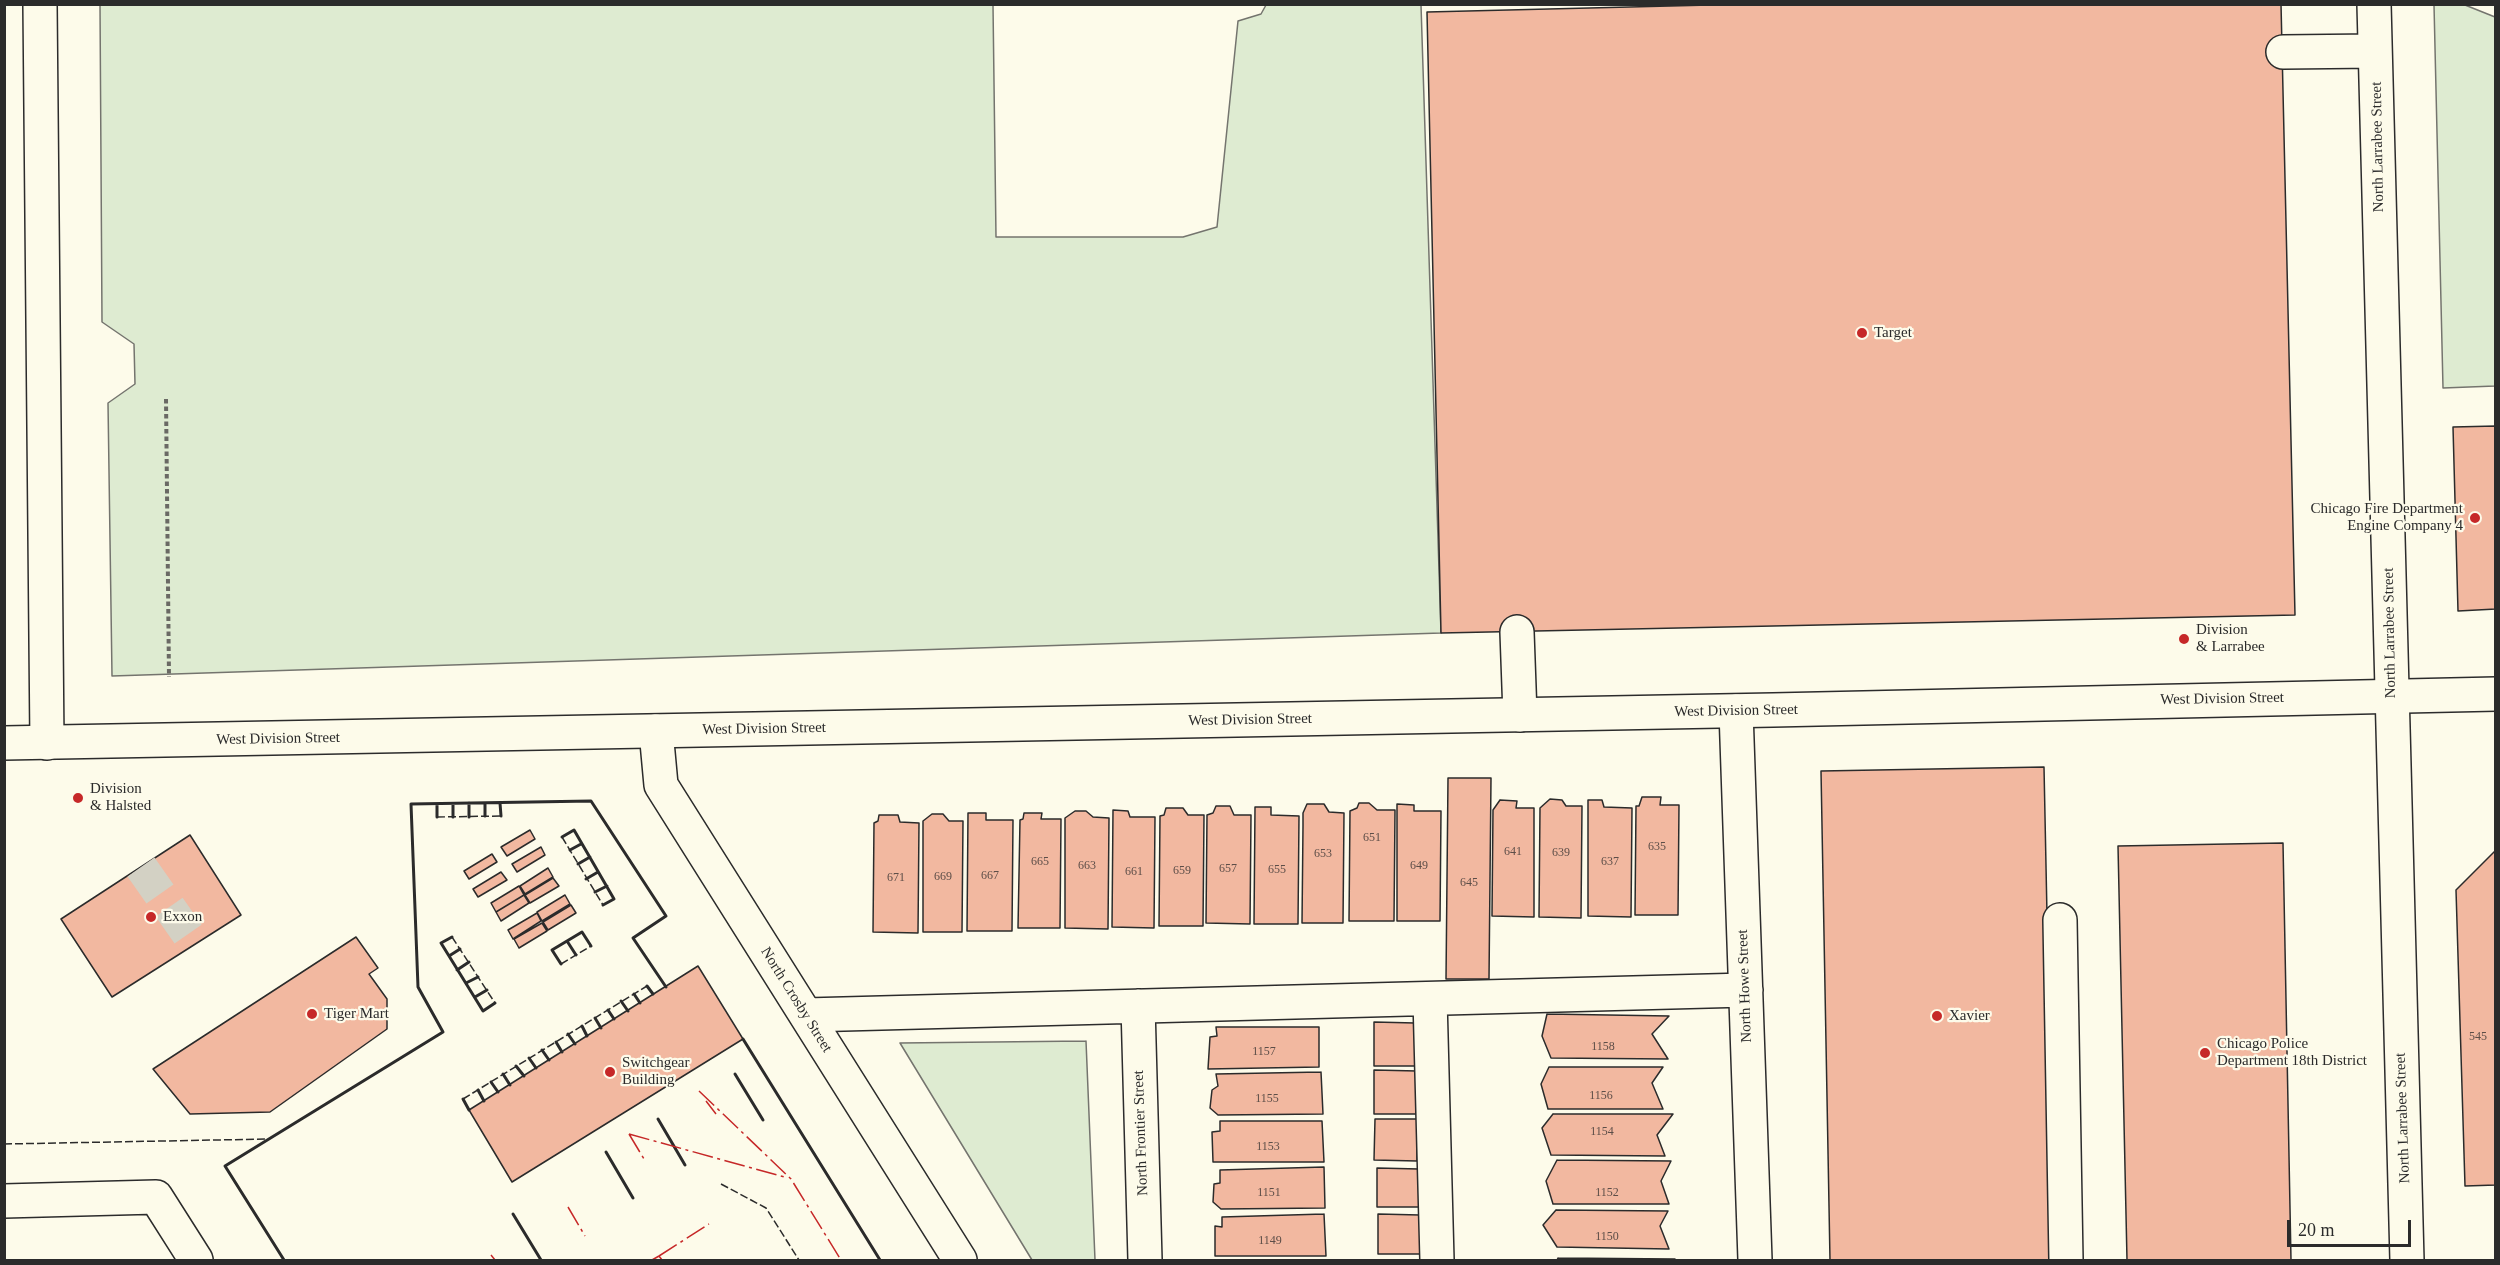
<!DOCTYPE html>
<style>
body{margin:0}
#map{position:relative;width:2500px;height:1265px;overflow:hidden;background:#fdfbea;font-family:Georgia,serif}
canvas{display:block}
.frame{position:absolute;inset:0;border:6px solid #2b2b2b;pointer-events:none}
.scale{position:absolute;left:2287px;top:1220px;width:124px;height:27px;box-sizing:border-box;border:3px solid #2b2b2b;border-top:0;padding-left:8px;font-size:18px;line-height:21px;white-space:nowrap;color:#2b2b2b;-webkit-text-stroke:4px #fdfbea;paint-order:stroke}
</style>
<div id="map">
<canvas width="2500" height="1265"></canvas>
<div class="frame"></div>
<div class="scale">20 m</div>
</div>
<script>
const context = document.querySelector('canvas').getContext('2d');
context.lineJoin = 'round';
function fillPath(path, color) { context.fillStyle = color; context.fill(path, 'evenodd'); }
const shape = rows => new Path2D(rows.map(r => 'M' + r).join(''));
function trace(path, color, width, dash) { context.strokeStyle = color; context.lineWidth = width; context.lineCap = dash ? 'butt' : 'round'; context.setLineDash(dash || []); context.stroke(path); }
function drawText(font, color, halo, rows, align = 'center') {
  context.font = font + ' Georgia,serif'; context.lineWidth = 4.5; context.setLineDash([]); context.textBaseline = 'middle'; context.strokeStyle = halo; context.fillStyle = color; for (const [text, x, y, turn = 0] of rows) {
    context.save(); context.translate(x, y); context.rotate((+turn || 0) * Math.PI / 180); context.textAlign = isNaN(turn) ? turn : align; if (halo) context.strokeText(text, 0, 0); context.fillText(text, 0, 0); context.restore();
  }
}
const green = shape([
 [100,5,993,5,996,237,1183,237,1217,227,1238,21,1261,14,1266,5,1421,5,1441,633,112,676,108,403,135,384,134,344,102,322,100,5],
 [2434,5,2465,5,2495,17,2495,386,2443,388,2434,5],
 [1086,1041,1095,1260,1032,1260,900,1043,1086,1041]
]);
const building = shape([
 [1751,4,2281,4,2295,615,1441,633,1427,12,1751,4],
 [2496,426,2496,609,2458,611,2453,427,2496,426],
 [2044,767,2054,1260,1830,1260,1821,771,2044,767],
 [1448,778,1491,778,1489,979,1446,979,1448,778],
 [1642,797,1661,797,1660,805,1679,805,1678,915,1635,915,1636,806,1639,806,1642,797],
 [1550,799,1562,800,1566,806,1582,806,1581,918,1539,917,1540,808,1550,799],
 [1500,800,1517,801,1516,808,1534,808,1534,917,1492,916,1493,810,1500,800],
 [1588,800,1602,800,1604,807,1632,808,1631,917,1588,916,1588,800],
 [1359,803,1369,803,1377,810,1395,810,1394,921,1349,921,1350,811,1357,808,1359,803],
 [1307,804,1324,804,1329,812,1344,813,1343,923,1302,923,1303,826,1303,813,1307,804],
 [1397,804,1414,805,1414,811,1441,811,1440,921,1397,921,1397,804],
 [1216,806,1230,806,1234,815,1251,815,1250,924,1206,923,1207,815,1213,813,1216,806],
 [1255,807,1271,807,1271,815,1299,816,1298,924,1254,924,1255,807],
 [1166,808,1183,808,1188,815,1204,815,1203,926,1159,926,1160,816,1164,815,1166,808],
 [1113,810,1128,811,1130,817,1155,817,1154,928,1112,927,1113,810],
 [1086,811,1093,817,1109,818,1108,929,1065,928,1065,818,1075,811,1086,811],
 [968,813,986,813,986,820,1013,820,1012,931,967,931,968,813],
 [1024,813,1042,813,1041,819,1061,819,1060,928,1018,928,1020,820,1023,819,1024,813],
 [932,814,943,814,949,821,963,821,962,932,923,932,923,821,932,814],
 [879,815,898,815,900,822,919,823,918,933,873,932,874,823,878,821,879,815],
 [530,830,535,839,507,856,501,847,530,830],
 [190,835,241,915,112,997,61,919,190,835],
 [2283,843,2291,1260,2127,1260,2118,846,2283,843],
 [541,847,545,855,517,872,512,864,541,847],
 [2496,850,2496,1185,2465,1186,2456,890,2496,850],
 [492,854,497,862,469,879,464,871,492,854],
 [548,868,553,877,525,894,520,886,548,868],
 [501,872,507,880,478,897,473,889,501,872],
 [553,878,559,886,530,903,525,895,553,878],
 [519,886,524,895,496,912,491,903,519,886],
 [524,895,529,903,501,921,496,912,524,895],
 [565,895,570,904,542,921,537,912,565,895],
 [571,905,576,913,548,930,543,922,571,905],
 [537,913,541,921,513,939,508,930,537,913],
 [542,923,547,931,519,948,514,939,542,923],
 [356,937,378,968,369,974,387,999,387,1029,270,1112,190,1114,153,1069,356,937],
 [698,966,743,1039,512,1182,469,1110,698,966],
 [1547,1014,1669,1016,1652,1034,1668,1059,1551,1058,1542,1036,1547,1014],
 [1374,1022,1415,1023,1415,1066,1374,1066,1374,1022],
 [1216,1027,1319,1027,1319,1067,1208,1069,1210,1037,1217,1036,1216,1027],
 [1549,1067,1663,1067,1652,1083,1663,1109,1548,1109,1541,1084,1549,1067],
 [1374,1070,1417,1071,1416,1114,1374,1114,1374,1070],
 [1321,1072,1323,1114,1218,1115,1210,1108,1212,1090,1218,1086,1216,1074,1321,1072],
 [1553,1114,1673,1114,1657,1135,1665,1156,1551,1155,1542,1128,1553,1114],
 [1375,1119,1417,1119,1417,1161,1374,1160,1375,1119],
 [1220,1121,1322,1121,1324,1162,1213,1162,1212,1132,1220,1131,1220,1121],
 [1557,1160,1671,1161,1661,1181,1669,1204,1553,1204,1546,1181,1557,1160],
 [1324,1167,1325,1208,1221,1209,1213,1202,1214,1184,1220,1183,1220,1170,1324,1167],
 [1377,1168,1419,1169,1419,1207,1377,1207,1377,1168],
 [1556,1210,1668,1211,1660,1226,1669,1249,1557,1247,1543,1225,1556,1210],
 [1324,1214,1326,1256,1215,1256,1215,1226,1222,1227,1222,1217,1324,1214],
 [1378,1214,1420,1215,1420,1254,1378,1254,1378,1214],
 [1558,1258,1675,1259,1557,1260,1558,1258]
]);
const minorTunnel = shape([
 [141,867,195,944]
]);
const path = shape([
 [166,399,169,677]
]);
const minor = shape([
 [40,4,47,743],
 [2374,4,2407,1260],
 [2283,52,2375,51],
 [1517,632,1520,715],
 [1736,711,1755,1260],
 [656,731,661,785,960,1260],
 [2060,920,2066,1260],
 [1430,999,1437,1260],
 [1138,1006,1145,1260],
 [806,1015,1746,990],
 [4,1201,156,1197,196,1260]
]);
const major = shape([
 [4,743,1773,710,2496,694]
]);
const fence = shape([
 [437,817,501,816],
 [562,837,603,905],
 [452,937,495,1003],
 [561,964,591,946],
 [463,1099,647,986],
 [4,1144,269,1139],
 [721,1184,766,1208,799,1260]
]);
const wall = shape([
 [469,803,469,817],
 [485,803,485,816],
 [500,803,501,816],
 [437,804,437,817],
 [453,804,453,817],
 [562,837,574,830,614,899,603,905],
 [570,850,581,844],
 [578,864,590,857],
 [586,879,598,872],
 [595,892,607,886],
 [452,937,441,943,483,1011,495,1003],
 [567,941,576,955],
 [449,956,460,949],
 [561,964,552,950,582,932,591,946],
 [457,970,469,962],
 [466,983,478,977],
 [647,986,653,994],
 [634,994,640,1003],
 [475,997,487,990],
 [621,1001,628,1011],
 [608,1010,614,1019],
 [595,1018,601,1028],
 [582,1026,587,1036],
 [568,1034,575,1044],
 [743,1039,880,1260],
 [556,1042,562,1052],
 [542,1050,549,1060],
 [529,1058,536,1068],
 [516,1066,524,1076],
 [503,1074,510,1085],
 [735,1074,763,1120],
 [491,1082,498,1092],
 [478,1090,484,1101],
 [463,1099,469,1110],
 [658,1119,685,1165],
 [606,1152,633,1198],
 [513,1214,541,1260],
 [284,1260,225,1166,443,1032,418,987,411,804,591,801,666,916,633,938,666,987]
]);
const power = shape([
 [699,1091,791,1179,841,1260],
 [706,1101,716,1114],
 [629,1134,788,1178],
 [629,1134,644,1159],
 [568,1207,585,1236],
 [491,1255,495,1260],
 [659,1256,709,1224],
 [652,1260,659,1256,662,1260]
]);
const markers = [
 [1862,333,6,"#c62828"],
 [2475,518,6,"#c62828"],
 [2184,639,6,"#c62828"],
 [78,798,6,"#c62828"],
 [151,917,6,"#c62828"],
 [312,1014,6,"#c62828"],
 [1937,1016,6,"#c62828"],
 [2205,1053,6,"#c62828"],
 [610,1072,6,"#c62828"]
];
const numberNames = [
 ["651",1372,838],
 ["635",1657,847],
 ["641",1513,852],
 ["639",1561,853],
 ["653",1323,854],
 ["665",1040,862],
 ["637",1610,862],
 ["663",1087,866],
 ["649",1419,866],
 ["657",1228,869],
 ["655",1277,870],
 ["659",1182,871],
 ["661",1134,872],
 ["667",990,876],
 ["669",943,877],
 ["671",896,878],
 ["645",1469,883],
 ["545",2478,1037],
 ["1158",1603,1047],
 ["1157",1264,1052],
 ["1156",1601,1096],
 ["1155",1267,1099],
 ["1154",1602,1132],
 ["1153",1268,1147],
 ["1151",1269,1193],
 ["1152",1607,1193],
 ["1150",1607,1237],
 ["1149",1270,1241]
];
const streetNames = [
 ["North Larrabee Street",2378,147,-91],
 ["North Larrabee Street",2390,633,-91],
 ["West Division Street",2222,699,-1],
 ["West Division Street",1736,711,-1],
 ["West Division Street",1250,720,-1],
 ["West Division Street",764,729,-1],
 ["West Division Street",278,739,-1],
 ["North Howe Street",1745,986,-92],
 ["North Crosby Street",796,1000,58],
 ["North Larrabee Street",2403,1118,-92],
 ["North Frontier Street",1141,1133,-92]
];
const poiNames = [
 ["Target",1874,333],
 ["Chicago Fire Department",2463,509,"right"],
 ["Engine Company 4",2463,526,"right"],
 ["Division",2196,630],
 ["& Larrabee",2196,647],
 ["Division",90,789],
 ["& Halsted",90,806],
 ["Exxon",163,917],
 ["Tiger Mart",324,1014],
 ["Xavier",1949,1016],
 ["Chicago Police",2217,1044],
 ["Department 18th District",2217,1061],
 ["Switchgear",622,1063],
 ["Building",622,1080]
];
fillPath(green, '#deebd1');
trace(green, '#74746e', 1.5);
fillPath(building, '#f2b8a0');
trace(building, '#2b2b2b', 1.5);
trace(minorTunnel, '#d3d1c4', 33, [33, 16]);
trace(minor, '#2b2b2b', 36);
trace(major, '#2b2b2b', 36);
trace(path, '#6a6964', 4, [4.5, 3]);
trace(minor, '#fdfbea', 33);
trace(major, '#fdfbea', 33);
trace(fence, '#2b2b2b', 1.5, [8, 3]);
trace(wall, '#2b2b2b', 3);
trace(power, '#c62828', 1.5, [21, 4.5, 3, 4.5]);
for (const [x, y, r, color] of markers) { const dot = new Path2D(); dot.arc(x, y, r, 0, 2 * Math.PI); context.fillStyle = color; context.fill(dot); trace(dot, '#fdfbea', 2); }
drawText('12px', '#5d4e48', null, numberNames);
drawText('15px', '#2b2b2b', '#fdfbea', streetNames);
drawText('15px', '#2b2b2b', '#fdfbea', poiNames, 'left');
</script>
